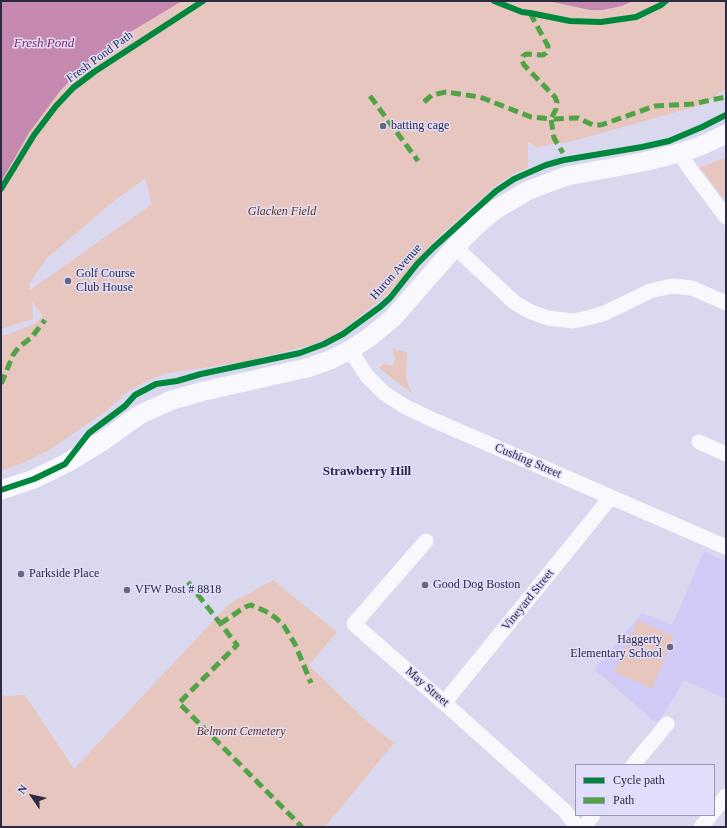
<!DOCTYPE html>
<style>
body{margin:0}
#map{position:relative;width:727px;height:828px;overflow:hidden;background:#dad8ef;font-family:"Times New Roman",serif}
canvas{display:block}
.frame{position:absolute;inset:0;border:2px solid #2c2943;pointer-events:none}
.legend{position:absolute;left:575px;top:764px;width:140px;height:52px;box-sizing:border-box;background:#e0defa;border:1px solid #9896b1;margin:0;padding:5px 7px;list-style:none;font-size:12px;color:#2c2943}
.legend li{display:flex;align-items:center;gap:8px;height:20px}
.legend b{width:20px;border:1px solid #9896b1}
.north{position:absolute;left:12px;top:776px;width:40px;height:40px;-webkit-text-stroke:3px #e0defa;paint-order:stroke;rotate:304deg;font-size:11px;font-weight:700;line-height:16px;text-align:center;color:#2c2943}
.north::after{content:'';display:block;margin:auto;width:14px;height:18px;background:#2c2943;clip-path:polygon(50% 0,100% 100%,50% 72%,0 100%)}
</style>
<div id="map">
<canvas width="727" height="828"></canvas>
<div class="frame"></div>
<ul class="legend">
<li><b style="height:5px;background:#00873e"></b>Cycle path</li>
<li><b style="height:5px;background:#51a346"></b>Path</li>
</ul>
<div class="north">N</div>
</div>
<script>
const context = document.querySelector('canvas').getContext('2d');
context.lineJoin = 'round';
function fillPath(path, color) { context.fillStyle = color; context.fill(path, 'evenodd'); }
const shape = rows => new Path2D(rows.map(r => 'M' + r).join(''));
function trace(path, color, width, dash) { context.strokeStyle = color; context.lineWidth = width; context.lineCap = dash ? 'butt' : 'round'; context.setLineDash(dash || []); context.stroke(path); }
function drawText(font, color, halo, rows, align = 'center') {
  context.font = font + ' "Times New Roman",serif'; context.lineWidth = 3; context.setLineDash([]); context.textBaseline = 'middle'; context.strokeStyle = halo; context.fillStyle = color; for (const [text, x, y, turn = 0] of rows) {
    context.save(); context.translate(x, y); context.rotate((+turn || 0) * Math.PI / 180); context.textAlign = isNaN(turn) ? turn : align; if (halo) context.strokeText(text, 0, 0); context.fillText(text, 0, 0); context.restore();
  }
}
const built = shape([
 [704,552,726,561,726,699,684,680,664,714,656,723,594,669,642,613,672,625]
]);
const green = shape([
 [182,1,548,1,590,10,603,10,622,6,633,1,726,1,726,89,702,105,573,141,536,147,528,142,528,168,513,174,495,186,434,241,391,291,368,310,338,333,314,344,287,351,248,361,168,373,159,376,145,382,121,396,122,398,106,411,49,450,25,462,1,471,1,335,6,335,34,324,43,316,32,302,33,319,1,329,1,182,29,133,60,90,91,59,129,33],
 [145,179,152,204,30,290,29,285,46,259,115,200],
 [726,157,726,202,704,172,698,169],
 [393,349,407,352,406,376,409,387,413,394,390,377,379,367,384,364,391,365,394,363,395,357,393,352],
 [273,580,337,632,309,665,364,719,394,743,325,827,1,827,1,694,6,696,25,695,74,769,228,605],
 [638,620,674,637,652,689,614,672]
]);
const water = shape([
 [1,1,182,1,129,33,91,59,60,91,29,133,1,182],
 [548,1,633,1,622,6,603,10,590,10]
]);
const minor = shape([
 [683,152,685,161,690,169,726,217],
 [455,247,515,303,531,312,548,318,573,321,592,317,605,313,650,291,672,286,692,288,726,303],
 [350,350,367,376,384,393,404,406,431,419,726,547],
 [699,442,726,454],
 [426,541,354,624,450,708,565,811,577,827],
 [444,703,611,497],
 [633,765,667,724],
 [714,811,726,796],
 [584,827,593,815],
 [701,827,711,815]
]);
const tertiary = shape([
 [1,490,34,479,65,464,103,441,139,415,172,400,204,391,307,368,330,360,350,350,370,337,393,318,455,247,477,225,495,210,527,191,553,181,567,176,643,162,683,152,703,145,726,134]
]);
const quiet = shape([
 [530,13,548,46,548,50,546,53,543,55,526,54,523,56,522,60,524,65,555,97,557,102,556,109,551,119,578,118,593,125,601,125,655,106,692,104,726,97],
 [370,96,418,161],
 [424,102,432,95,446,92,480,97,531,117,551,119,554,138,563,153],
 [1,380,2,382,13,355,19,347,31,338,45,320],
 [188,582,237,645,179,703,302,827],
 [220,624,245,607,251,605,265,611,276,618,284,626,295,644,311,683]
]);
const cycleway = shape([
 [494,1,522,12,530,13,570,21,601,22,636,17,661,5,666,1],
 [1,189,34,135,56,106,73,88,94,72,203,1],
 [1,490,34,479,65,464,89,433,125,406,135,395,156,384,177,381,201,374,300,353,324,344,343,334,380,307,390,298,417,264,433,248,496,191,514,179,546,165,564,160,642,147,669,141,702,127,726,115]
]);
const markers = [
 [383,126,4,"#69667f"],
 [68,281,4,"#69667f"],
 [21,574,4,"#69667f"],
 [425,585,4,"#69667f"],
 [127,590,4,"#69667f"],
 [670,647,4,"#69667f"]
];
const streetNames = [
 ["Fresh Pond Path",100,57,-36],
 ["Huron Avenue",396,272,-48],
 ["Cushing Street",528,461,23],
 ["Vineyard Street",528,600,-51],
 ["May Street",427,687,41]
];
const poiNames = [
 ["batting cage",391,126],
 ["Golf Course",76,274],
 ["Club House",76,288],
 ["Parkside Place",29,574],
 ["Good Dog Boston",433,585],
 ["VFW Post # 8818",135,590],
 ["Haggerty",662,640,"right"],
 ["Elementary School",662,654,"right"]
];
const parkNames = [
 ["Glacken Field",282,212],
 ["Belmont Cemetery",241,732]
];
const waterNames = [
 ["Fresh Pond",44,44]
];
const neighbourhoodNames = [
 ["Strawberry Hill",367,472]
];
fillPath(built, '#cfcbf6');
fillPath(green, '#e7c6bf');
fillPath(water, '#c589af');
trace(minor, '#f9f9fd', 15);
trace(tertiary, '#f9f9fd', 19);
trace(quiet, '#51a346', 5, [10, 5]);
trace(cycleway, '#00873e', 6);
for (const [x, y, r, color] of markers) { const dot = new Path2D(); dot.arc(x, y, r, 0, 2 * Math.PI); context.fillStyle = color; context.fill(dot); trace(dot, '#e0defa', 1.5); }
drawText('12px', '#2c2943', '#e0defa', streetNames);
drawText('12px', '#2c2943', '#e0defa', poiNames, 'left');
drawText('italic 12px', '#66300d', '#e0defa', parkNames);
drawText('italic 13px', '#8a2360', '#e0defa', waterNames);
drawText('bold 13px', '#2c2943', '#e0defa', neighbourhoodNames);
</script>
